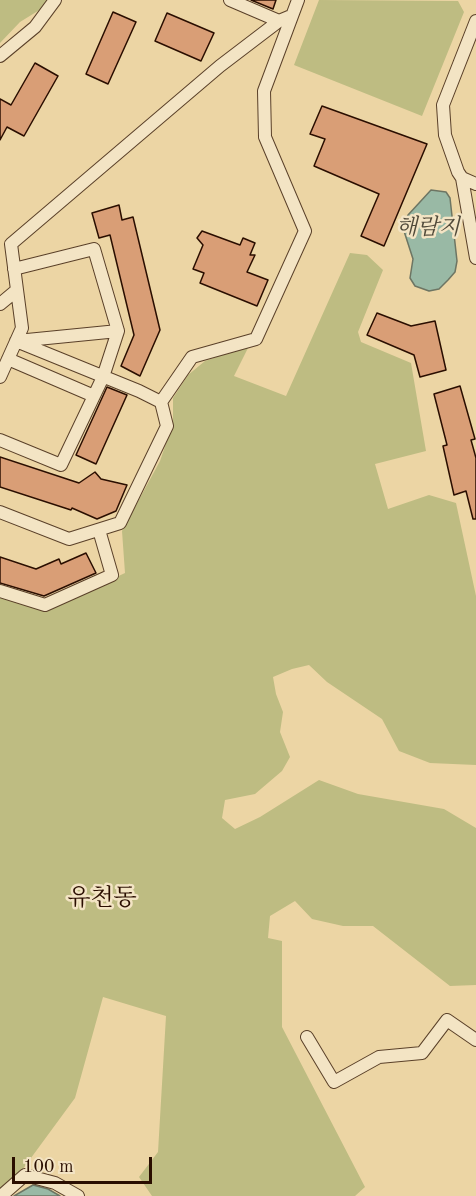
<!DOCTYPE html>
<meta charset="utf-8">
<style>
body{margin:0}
#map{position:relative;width:476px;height:1196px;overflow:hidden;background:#ecd5a4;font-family:"Old Standard TT",serif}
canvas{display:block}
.scale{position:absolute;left:12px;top:1157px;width:140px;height:27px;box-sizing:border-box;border:3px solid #2a0e00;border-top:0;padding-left:8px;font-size:18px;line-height:21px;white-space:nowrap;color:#2a0e00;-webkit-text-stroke:4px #f3e4c4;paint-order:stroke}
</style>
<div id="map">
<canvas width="476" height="1196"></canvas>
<div class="scale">100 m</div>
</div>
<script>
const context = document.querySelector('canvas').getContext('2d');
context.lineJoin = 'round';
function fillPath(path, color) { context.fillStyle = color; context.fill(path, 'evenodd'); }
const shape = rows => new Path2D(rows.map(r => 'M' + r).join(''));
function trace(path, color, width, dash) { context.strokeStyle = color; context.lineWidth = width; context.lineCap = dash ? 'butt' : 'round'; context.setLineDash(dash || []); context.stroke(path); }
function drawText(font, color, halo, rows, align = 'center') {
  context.font = font + ' "Old Standard TT","Noto Serif KR",serif'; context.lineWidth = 5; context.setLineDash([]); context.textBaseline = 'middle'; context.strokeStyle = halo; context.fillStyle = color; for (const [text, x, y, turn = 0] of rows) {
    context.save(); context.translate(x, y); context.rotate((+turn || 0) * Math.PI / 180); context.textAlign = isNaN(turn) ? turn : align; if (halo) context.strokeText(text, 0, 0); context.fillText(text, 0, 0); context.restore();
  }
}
const green = shape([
 [0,0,48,0,41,9,20,22,0,43],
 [319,0,458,1,464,12,422,116,294,65],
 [350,253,367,255,383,270,358,332,361,342,411,363,426,451,375,464,388,509,429,495,456,503,476,596,476,765,430,763,399,751,382,719,327,682,309,665,292,669,273,677,276,694,283,712,280,732,290,757,282,771,255,794,225,800,222,818,235,829,260,817,319,780,358,794,444,809,476,828,476,985,450,986,373,926,343,926,312,919,295,901,270,916,268,938,282,941,282,1027,365,1187,355,1196,152,1196,139,1177,158,1152,166,1016,103,997,75,1098,17,1177,0,1196,0,595,48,609,125,573,122,531,160,461,173,423,173,398,188,375,205,361,249,346,234,376,286,396]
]);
const water = shape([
 [431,190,446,192,450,198,457,261,455,272,448,280,439,289,429,291,415,286,410,278,413,259,403,228,408,215,431,190],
 [33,1185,48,1189,60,1196,14,1196,33,1185]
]);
const building = shape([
 [251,0,276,0,273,9,251,0],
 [113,12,136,22,108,84,86,74,113,12],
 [167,13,214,33,201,61,155,41,167,13],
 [35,63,58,76,24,136,7,127,0,140,0,99,11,105,35,63],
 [322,106,427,144,384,246,361,236,379,194,314,166,325,139,310,134,322,106],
 [119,205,122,220,133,217,160,330,140,376,121,366,134,335,110,235,99,238,92,213,119,205],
 [202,231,240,245,243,238,255,243,250,255,255,255,247,272,268,280,257,306,200,283,204,273,193,269,203,245,197,238,202,231],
 [377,313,411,326,435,321,446,370,420,377,414,355,367,335,377,313],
 [460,386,475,439,471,440,476,458,476,519,473,519,466,491,454,495,443,446,447,445,434,394,460,386],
 [107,387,127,395,96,464,76,455,107,387],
 [0,457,79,483,95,472,101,479,127,485,116,511,97,519,72,508,71,510,0,487,0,457],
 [86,553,96,573,44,596,0,583,0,557,36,569,59,559,61,564,86,553]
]);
const minor = shape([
 [230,0,279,21],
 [476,21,443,105,445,135,458,172,462,178,476,258],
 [0,56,35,27,55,0],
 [462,178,476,184],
 [0,304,17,290],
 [17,341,118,331],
 [8,359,94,396],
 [0,377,22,328,11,244,220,66,279,21,291,16],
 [161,402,192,357,256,339,305,231,265,137,264,91,298,0],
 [0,440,61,465,103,377,118,331,94,249,14,269],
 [0,512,69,539,120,523,167,426,161,402,139,391,16,341],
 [0,591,45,605,112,575,99,530],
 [307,1037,334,1082,379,1057,422,1053,447,1020,476,1040],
 [1,1196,25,1175,55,1183,78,1196]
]);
const waterNames = [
 ["해람지",428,228]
];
const quarterNames = [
 ["유천동",102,899]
];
fillPath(green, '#bebc82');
fillPath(water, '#99b9a5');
trace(water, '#6d7563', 1.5);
fillPath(building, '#d99e76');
trace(building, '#2a0e00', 1.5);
trace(minor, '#5a4029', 14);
trace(minor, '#f3e4c4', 12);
drawText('italic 22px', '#514a3a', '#f3e4c4', waterNames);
drawText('24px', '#2a0e00', '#f3e4c4', quarterNames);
</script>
